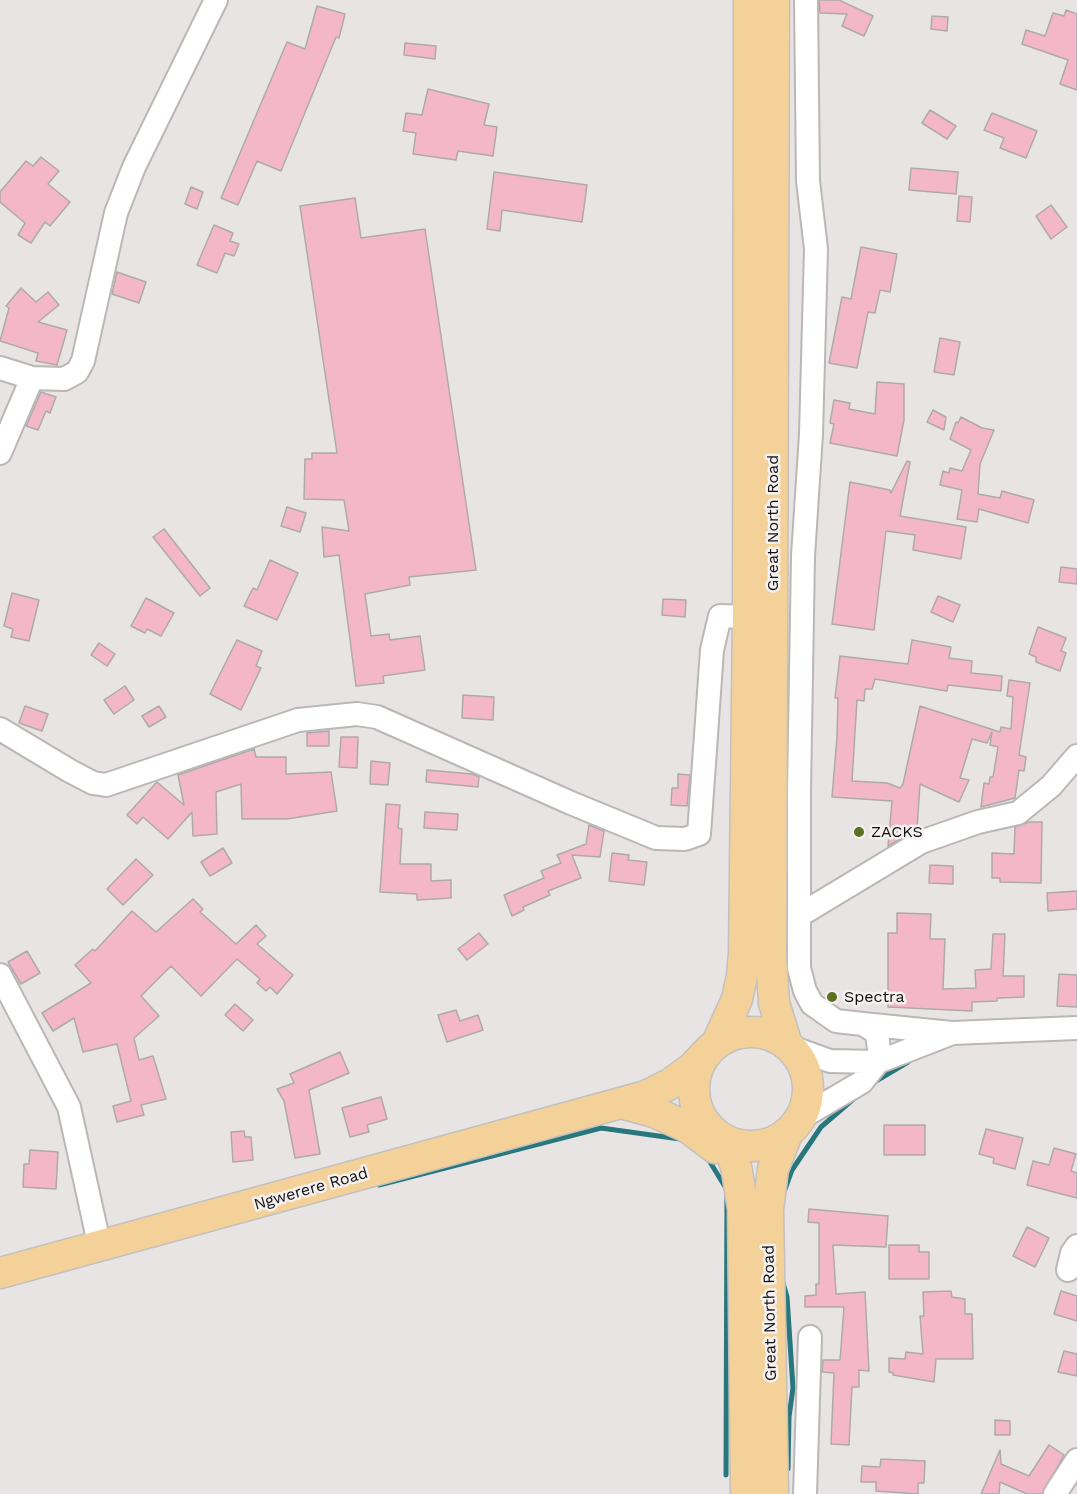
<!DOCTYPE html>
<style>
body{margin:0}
canvas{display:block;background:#e8e4e3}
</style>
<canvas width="1077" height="1494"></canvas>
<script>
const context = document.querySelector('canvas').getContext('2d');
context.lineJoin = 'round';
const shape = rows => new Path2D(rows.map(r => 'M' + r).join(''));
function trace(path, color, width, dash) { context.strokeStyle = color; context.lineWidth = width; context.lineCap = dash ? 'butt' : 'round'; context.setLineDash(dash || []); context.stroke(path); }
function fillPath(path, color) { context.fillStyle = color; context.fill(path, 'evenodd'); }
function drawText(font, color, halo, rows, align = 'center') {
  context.font = font + ' "Work Sans",sans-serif'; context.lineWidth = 5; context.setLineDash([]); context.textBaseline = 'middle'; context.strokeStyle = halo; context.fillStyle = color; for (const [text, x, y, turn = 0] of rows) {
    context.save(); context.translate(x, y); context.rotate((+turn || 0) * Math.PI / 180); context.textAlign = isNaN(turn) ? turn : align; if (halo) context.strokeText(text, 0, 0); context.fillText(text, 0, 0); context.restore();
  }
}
const stream = shape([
 [876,1081,908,1062],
 [707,1157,727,1190,726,1475],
 [379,1185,601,1128,680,1139],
 [784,1192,792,1170,821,1127,857,1096],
 [783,1283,787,1297,793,1388,789,1417,788,1469]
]);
const building = shape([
 [819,0,839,0,873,16,864,36,842,26,847,14,820,13,819,0],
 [317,6,345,14,339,38,336,37,281,171,257,161,238,205,221,198,287,42,305,49,317,6],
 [1066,10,1077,14,1077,90,1060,84,1068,60,1022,44,1026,30,1045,36,1053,13,1064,16,1066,10],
 [932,16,948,17,947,31,931,29,932,16],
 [405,43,436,46,435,59,404,55,405,43],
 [428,89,489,104,484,125,497,127,493,156,458,151,456,160,413,154,416,133,403,131,406,113,422,115,428,89],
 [930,110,956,126,947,139,922,123,930,110],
 [992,113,1037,131,1026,158,1000,148,1004,138,984,130,992,113],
 [41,157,59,171,48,184,70,202,50,226,45,222,31,243,18,235,25,223,0,202,0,192,26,161,33,166,41,157],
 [911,168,958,172,956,194,909,190,911,168],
 [494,172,587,185,582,222,502,210,500,231,487,229,494,172],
 [191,187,203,192,197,209,185,204,191,187],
 [959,196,972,197,970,222,957,221,959,196],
 [355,198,361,238,425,229,476,570,409,577,410,585,365,594,371,636,389,634,390,640,420,636,425,670,383,676,384,683,356,686,339,555,324,557,322,527,349,531,344,500,304,499,305,459,312,459,312,453,337,453,300,206,355,198],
 [1051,205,1067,227,1051,239,1036,216,1051,205],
 [214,225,233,233,230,241,239,244,234,256,225,253,217,273,197,265,214,225],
 [861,247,897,254,890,292,880,290,875,313,868,312,857,368,829,363,842,297,851,299,861,247],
 [117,272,146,282,139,303,112,294,117,272],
 [21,288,36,302,48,292,59,305,38,322,67,330,57,365,36,361,38,353,0,341,9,308,6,306,21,288],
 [940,338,960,342,954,375,934,372,940,338],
 [877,382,904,384,904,420,897,456,830,443,834,424,830,423,834,400,850,403,849,409,875,414,877,382],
 [41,392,56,397,50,413,46,411,38,430,26,426,41,392],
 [933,410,946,417,944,430,927,422,933,410],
 [961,417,982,428,994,430,980,464,978,494,1000,498,1002,491,1034,500,1028,523,979,509,977,522,957,519,962,490,940,485,943,471,949,473,950,468,962,471,971,450,950,439,956,422,958,423,961,417],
 [907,461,910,462,900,516,966,527,961,559,913,550,915,535,886,531,874,630,832,624,850,482,890,490,891,493,907,461],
 [287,507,306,513,300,532,281,526,287,507],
 [164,529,210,588,200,596,153,537,164,529],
 [270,560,298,573,277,620,244,606,253,588,257,590,270,560],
 [1061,567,1077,569,1077,584,1059,582,1061,567],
 [12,593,39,600,29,641,11,637,13,629,4,626,12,593],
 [938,596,960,605,953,622,931,612,938,596],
 [146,598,174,613,161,636,147,629,145,633,131,626,146,598],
 [663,599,686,600,685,617,662,615,663,599],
 [1038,627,1066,638,1061,651,1066,653,1060,671,1036,662,1036,657,1029,654,1038,627],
 [237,640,262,651,256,666,261,668,241,710,210,694,237,640],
 [912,640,951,647,949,658,972,661,971,673,1002,676,1001,691,948,685,947,691,875,679,872,689,865,689,864,701,857,700,852,781,887,783,900,788,903,784,920,706,1000,732,1001,727,1011,729,1013,697,1007,696,1009,680,1030,683,1019,755,1026,757,1024,771,1019,770,1015,798,981,807,984,783,989,784,990,777,993,777,998,747,990,745,992,732,987,743,972,739,960,778,969,780,959,802,920,784,917,829,888,846,892,801,832,797,837,737,838,698,835,698,840,656,908,664,912,640],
 [99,643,115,654,107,666,91,655,99,643],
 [125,686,134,700,114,714,104,700,125,686],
 [463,695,494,697,493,720,462,718,463,695],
 [25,706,48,714,42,731,19,723,25,706],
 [159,706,166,717,149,727,142,716,159,706],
 [329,731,329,746,307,746,307,733,329,731],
 [341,737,358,737,357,768,339,767,341,737],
 [254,749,256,757,286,757,286,774,331,772,337,811,287,819,242,819,241,784,216,792,217,834,193,836,192,812,168,839,143,817,137,824,127,815,157,782,184,805,178,775,254,749],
 [371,761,390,763,388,785,370,784,371,761],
 [427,770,472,774,479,777,478,787,426,782,427,770],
 [678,774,690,775,687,806,671,805,672,788,678,788,678,774],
 [386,804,400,805,398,828,402,829,400,864,431,864,431,881,451,880,451,898,417,900,417,894,380,892,386,804],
 [425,812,458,814,457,830,424,828,425,812],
 [1029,822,1042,822,1041,883,1000,882,1000,878,992,878,992,853,1014,854,1015,827,1029,822],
 [589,825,604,831,600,857,572,855,581,878,548,891,550,895,523,907,524,910,512,916,504,895,544,878,541,871,561,863,557,855,586,844,589,825],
 [223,848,232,863,210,876,201,862,223,848],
 [612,853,629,855,628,860,647,862,644,885,609,881,612,853],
 [136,859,153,875,123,905,107,889,136,859],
 [930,865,953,866,953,884,929,883,930,865],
 [1077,891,1077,909,1048,911,1047,893,1077,891],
 [193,899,203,909,200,912,236,944,256,925,266,936,257,944,293,975,277,994,270,987,266,991,257,983,260,979,237,959,201,996,171,966,141,996,159,1016,134,1038,139,1060,153,1056,166,1099,141,1105,144,1115,117,1122,113,1106,131,1101,117,1044,83,1052,74,1018,53,1031,42,1013,91,983,75,965,93,949,95,951,132,911,156,932,193,899],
 [897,913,931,914,930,939,945,939,943,989,976,988,975,970,991,969,993,934,1005,934,1003,976,1024,976,1024,997,997,998,997,1001,972,1002,972,1011,888,1007,888,933,897,933,897,913],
 [479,933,488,944,467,960,458,949,479,933],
 [27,951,40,973,21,984,8,962,27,951],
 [1059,974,1077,975,1077,1007,1057,1006,1059,974],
 [235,1004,253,1020,243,1031,225,1015,235,1004],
 [456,1010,460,1021,478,1015,483,1030,447,1042,438,1015,456,1010],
 [340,1052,349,1073,309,1090,320,1154,295,1158,284,1101,277,1089,294,1083,290,1074,340,1052],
 [381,1097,387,1119,367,1125,369,1132,350,1137,342,1108,381,1097],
 [884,1125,925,1125,925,1155,884,1155,884,1125],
 [986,1129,1023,1138,1015,1169,993,1163,994,1158,979,1154,986,1129],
 [244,1131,245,1137,251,1137,253,1160,233,1162,231,1132,244,1131],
 [1054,1148,1076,1154,1071,1171,1077,1173,1077,1198,1027,1185,1033,1161,1049,1165,1054,1148],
 [30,1150,58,1152,56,1189,23,1187,24,1164,29,1164,30,1150],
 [809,1209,888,1216,886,1247,833,1245,836,1294,865,1292,869,1371,859,1370,859,1387,852,1387,849,1445,831,1444,834,1373,822,1372,823,1360,840,1360,844,1307,805,1307,805,1296,816,1295,816,1284,819,1284,819,1223,808,1222,809,1209],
 [1027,1227,1049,1238,1035,1267,1013,1256,1027,1227],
 [889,1245,919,1245,919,1252,929,1252,929,1279,889,1279,889,1245],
 [951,1291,952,1297,965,1299,965,1314,972,1314,973,1359,936,1359,934,1382,893,1375,893,1373,889,1372,889,1358,905,1359,906,1352,923,1354,920,1316,924,1316,923,1292,951,1291],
 [1061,1291,1077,1296,1077,1321,1054,1314,1061,1291],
 [1064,1351,1077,1354,1077,1376,1058,1372,1064,1351],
 [995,1420,1010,1421,1010,1435,995,1435,995,1420],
 [1049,1445,1064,1455,1042,1494,1027,1494,1000,1482,999,1494,981,1494,1000,1450,1001,1464,1029,1476,1049,1445],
 [881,1459,925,1461,924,1483,918,1483,918,1494,876,1491,876,1482,861,1482,862,1466,880,1467,881,1459]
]);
const minor = shape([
 [0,368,32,378],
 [0,453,32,378,64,379,77,372,83,361,116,213,134,167,216,0],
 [0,729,70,771,93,783,106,785,298,720,357,714,377,717,571,803,656,838,685,839,699,834,712,650,720,616,748,617],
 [800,915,921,842,978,822,1018,813,1051,786,1077,756],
 [0,975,69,1107,100,1248],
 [863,1024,952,1033,1077,1028],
 [788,1046,830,1061,878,1062,950,1034],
 [799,1119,862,1082,878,1062,879,1050,877,1033,863,1024,836,1021,812,1004,805,991,799,968,799,791,803,556,811,434,816,249,808,181,806,0],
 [1068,1270,1072,1253,1077,1246],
 [805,1494,810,1337],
 [1055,1494,1077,1460]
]);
const major = shape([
 [774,0,771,957,774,1003,787,1045],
 '694 1089a57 57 0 1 1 114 0a57 57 0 1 1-114 0Z',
 [718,1041,737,999,742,976,744,953,748,617,749,0],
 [621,1103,654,1112,687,1127,715,1148],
 [729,1143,737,1171,743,1209,746,1494],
 [0,1273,646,1096,670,1084,692,1068,710,1049],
 [773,1494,768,1210,773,1169,787,1134]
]);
const markers = [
 [859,832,6,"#5c7121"],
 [832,997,6,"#5c7121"]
];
const streetNames = [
 ["Great North Road",773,523,-90],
 ["Ngwerere Road",311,1189,-16],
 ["Great North Road",770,1313,-91]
];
const poiNames = [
 ["ZACKS",871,832],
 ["Spectra",844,997]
];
trace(stream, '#27777c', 5);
fillPath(building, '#f4b7ca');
trace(building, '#aeaaab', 1.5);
trace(minor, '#bab7b6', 26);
trace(major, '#c1c1c1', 33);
trace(minor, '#fff', 22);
trace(major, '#f4d198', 30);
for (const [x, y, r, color] of markers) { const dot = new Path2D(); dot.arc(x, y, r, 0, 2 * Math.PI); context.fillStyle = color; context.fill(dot); trace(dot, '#f5f1f0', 2); }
drawText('16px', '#110f0f', '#f5f1f0', streetNames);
drawText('16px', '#110f0f', '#f5f1f0', poiNames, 'left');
</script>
